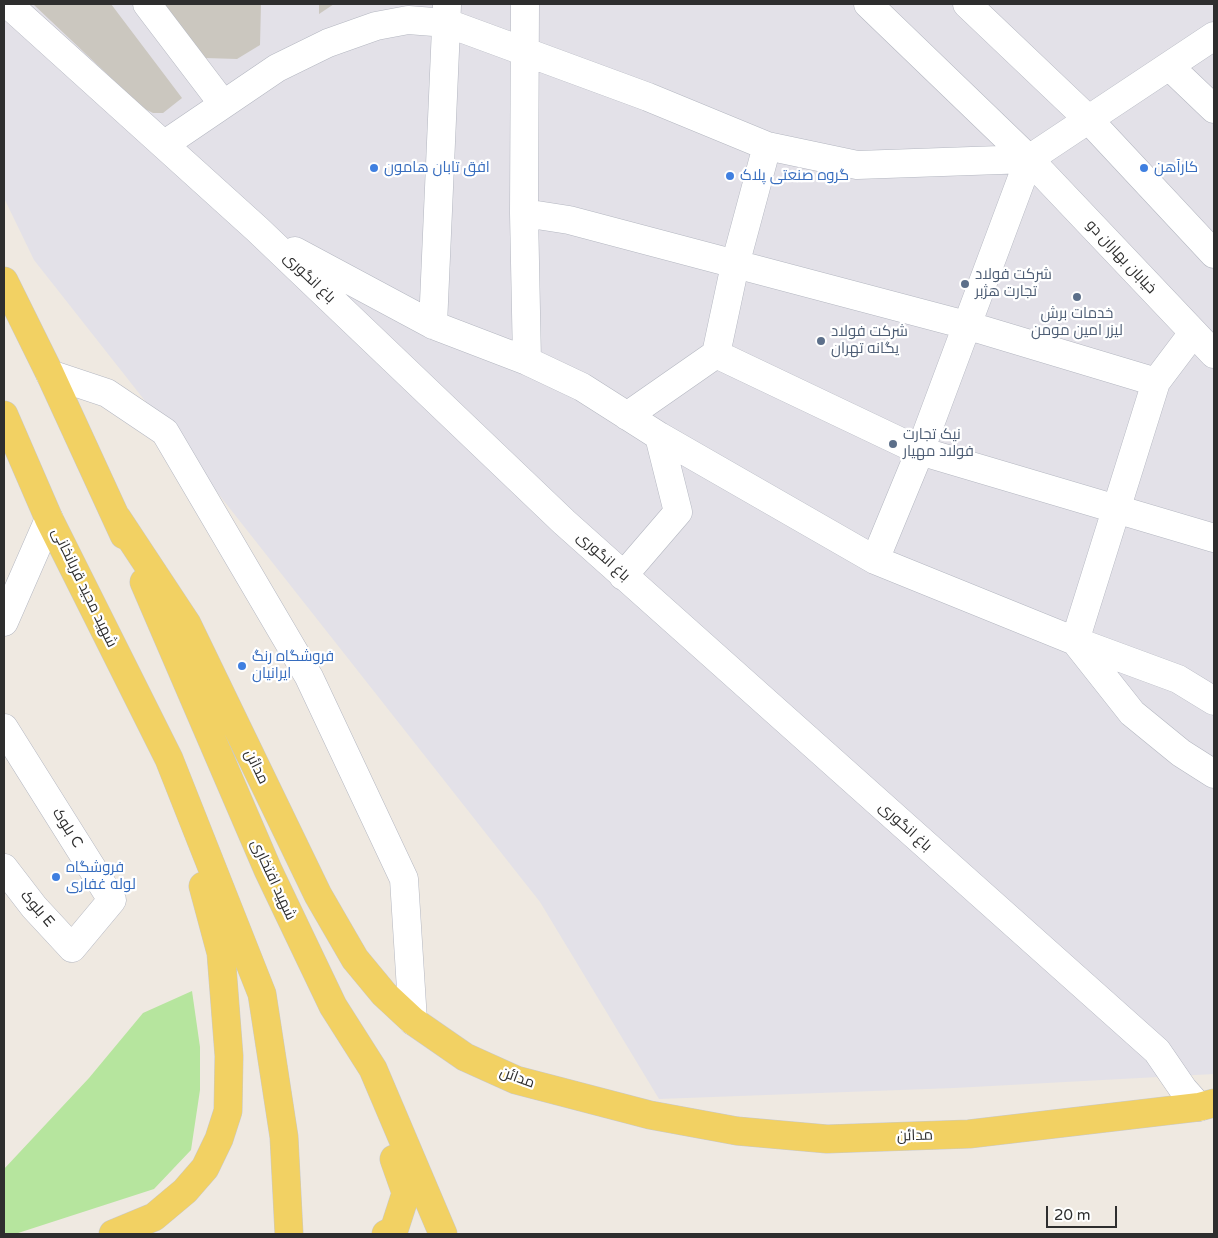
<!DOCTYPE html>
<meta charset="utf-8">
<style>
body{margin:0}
#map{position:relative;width:1218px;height:1238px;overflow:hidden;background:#efe9e1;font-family:"Varela Round",sans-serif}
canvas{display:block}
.frame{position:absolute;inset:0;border:5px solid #2e2e2e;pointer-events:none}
.scale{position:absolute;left:1046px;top:1206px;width:71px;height:22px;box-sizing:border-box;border:2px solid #2e2e2e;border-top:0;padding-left:6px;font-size:15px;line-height:18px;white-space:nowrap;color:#2e2e2e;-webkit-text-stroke:4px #fff;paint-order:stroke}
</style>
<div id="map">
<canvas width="1218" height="1238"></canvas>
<div class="frame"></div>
<div class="scale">20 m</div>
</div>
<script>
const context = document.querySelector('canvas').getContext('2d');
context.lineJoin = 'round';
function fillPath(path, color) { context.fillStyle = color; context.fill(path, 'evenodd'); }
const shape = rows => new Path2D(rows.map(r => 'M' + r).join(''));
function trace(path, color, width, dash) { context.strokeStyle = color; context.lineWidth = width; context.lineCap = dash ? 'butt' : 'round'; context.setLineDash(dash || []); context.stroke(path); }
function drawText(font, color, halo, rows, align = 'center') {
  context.font = font + ' "Varela Round",Cairo,sans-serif'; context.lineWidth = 4.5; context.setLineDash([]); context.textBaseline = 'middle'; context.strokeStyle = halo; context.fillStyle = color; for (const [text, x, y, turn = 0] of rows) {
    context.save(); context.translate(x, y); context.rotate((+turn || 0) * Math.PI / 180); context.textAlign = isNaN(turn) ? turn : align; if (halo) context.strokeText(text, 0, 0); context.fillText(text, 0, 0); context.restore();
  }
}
const industrial = shape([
 [4,4,1214,4,1214,1074,954,1088,659,1099,540,902,34,260,4,198]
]);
const green = shape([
 [192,991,200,1047,200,1090,191,1150,154,1189,15,1234,4,1234,4,1169,89,1078,143,1013]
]);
const building = shape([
 [33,4,111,4,182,98,163,113,153,113,143,108],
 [164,4,261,4,260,45,237,59,205,58],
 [319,4,334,4,319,14]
]);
const minor = shape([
 [8,4,257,229,564,522,1157,1051,1183,1089,1199,1107],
 [147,4,223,104],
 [525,4,524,213,527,361],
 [868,4,1029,159,1214,354],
 [967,4,1089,120,1214,254],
 [1169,66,1214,109],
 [165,144,277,68,328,43,376,26,408,20,447,23,648,97,767,146,857,165,1029,159,1214,36],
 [524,213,569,220,966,325,1156,382],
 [295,251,433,325,527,361,582,387,659,436,875,560,1075,641,1178,679,1214,701],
 [433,325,447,5],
 [1193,333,1156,382,1075,641,1132,713,1181,753,1214,774],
 [716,354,920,451,1214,538],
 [50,374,107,393,165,432,309,677,404,879,413,1021],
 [627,416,716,354,735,265,767,146],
 [875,560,920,451,1029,159],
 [623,576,678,512,659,436],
 [4,622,49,519],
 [4,728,112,900,72,948,34,907,4,868]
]);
const major = shape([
 [4,281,50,374,124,535],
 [4,415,49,519,169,759,262,994,284,1137,289,1234],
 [117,518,187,624,318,895,355,959,384,994,413,1021,465,1057,516,1080,650,1115,737,1131,827,1139,969,1134,1199,1107,1214,1103],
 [144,582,268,870,333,1006,373,1069,443,1234],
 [113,1234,154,1217,185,1191,205,1168,219,1139,228,1111,229,1056,221,953,203,886],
 [386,1234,394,1230,406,1193,394,1159]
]);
const markers = [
 [374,168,5,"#3f7fe0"],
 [1144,168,5,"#3f7fe0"],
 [730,176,5,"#3f7fe0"],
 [965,284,5,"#5c6f8a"],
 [1077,297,5,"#5c6f8a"],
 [821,341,5,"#5c6f8a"],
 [893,444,5,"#5c6f8a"],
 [242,666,5,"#3f7fe0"],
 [56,877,5,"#3f7fe0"]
];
const shopNames = [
 ["افق تابان هامون",384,168],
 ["کارآهن",1154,168],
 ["گروه صنعتی پلاک",740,176],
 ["فروشگاه رنگ",252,657],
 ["ایرانیان",252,674],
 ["فروشگاه",66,868],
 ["لوله غفاری",66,885]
];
const streetNames = [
 ["خیابان بهاران دو",1121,257,47],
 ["باغ انگوری",309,278,44],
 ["باغ انگوری",603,557,42],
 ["شهید مجید قربانخانی",84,588,64],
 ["مدائن",256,767,64],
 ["باغ انگوری",905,827,42],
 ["بلوک C",67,828,58],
 ["شهید افتخاری",273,880,65],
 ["بلوک E",37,909,49],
 ["مدائن",517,1078,20],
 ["مدائن",915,1136,-2]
];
const serviceNames = [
 ["شرکت فولاد",975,275],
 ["تجارت هژبر",975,292],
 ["خدمات برش",1077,314,"center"],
 ["لیزر امین مومن",1077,331,"center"],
 ["شرکت فولاد",831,332],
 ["یگانه تهران",831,349],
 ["نیک تجارت",903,435],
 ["فولاد مهیار",903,452]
];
fillPath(industrial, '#e3e1e8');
fillPath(green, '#b6e59e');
fillPath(building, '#cbc7bf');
trace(minor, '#b4b7c1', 29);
trace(major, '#c9c9c9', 29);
trace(minor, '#fff', 28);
trace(major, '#f2d163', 28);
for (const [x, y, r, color] of markers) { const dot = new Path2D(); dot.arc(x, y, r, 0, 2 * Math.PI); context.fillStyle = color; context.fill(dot); trace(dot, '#fff', 2); }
drawText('15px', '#366cbe', '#fff', shopNames, 'left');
drawText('15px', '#2e2e2e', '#fff', streetNames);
drawText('15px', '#4e5e75', '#fff', serviceNames, 'left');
</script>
